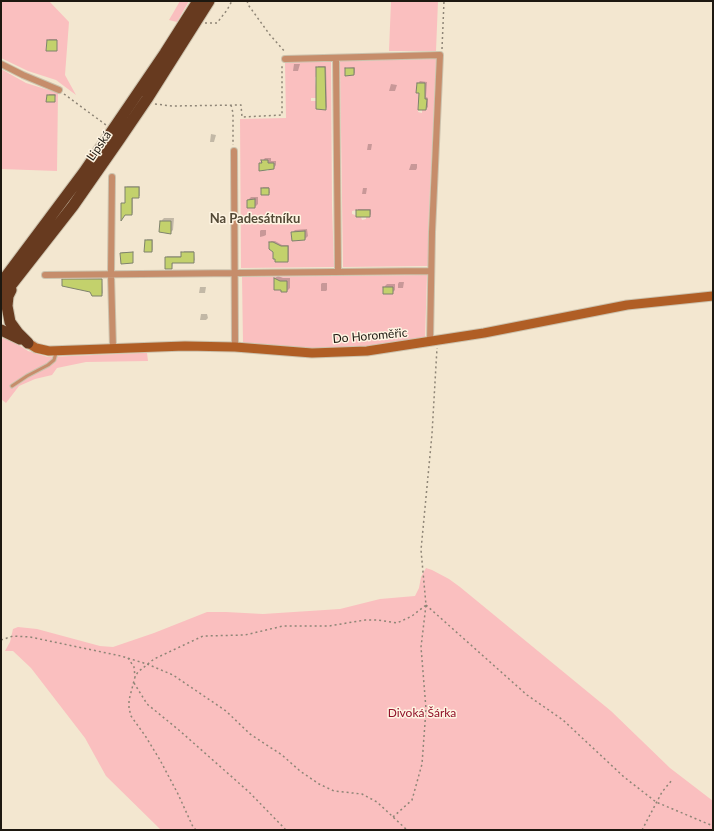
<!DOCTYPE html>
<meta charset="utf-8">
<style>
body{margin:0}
#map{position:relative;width:714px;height:831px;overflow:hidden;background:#f3e7d0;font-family:Lato,sans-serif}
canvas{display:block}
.frame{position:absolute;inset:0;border:2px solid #1d1810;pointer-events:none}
</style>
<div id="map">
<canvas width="714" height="831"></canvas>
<div class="frame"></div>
</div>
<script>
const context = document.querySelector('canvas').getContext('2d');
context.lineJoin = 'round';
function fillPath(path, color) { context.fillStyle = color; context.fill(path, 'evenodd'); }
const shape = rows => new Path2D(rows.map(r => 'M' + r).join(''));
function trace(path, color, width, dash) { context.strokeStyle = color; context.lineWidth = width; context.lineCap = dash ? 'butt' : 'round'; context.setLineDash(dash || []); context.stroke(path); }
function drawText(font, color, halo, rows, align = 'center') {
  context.font = font + ' Lato,sans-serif'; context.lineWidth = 3; context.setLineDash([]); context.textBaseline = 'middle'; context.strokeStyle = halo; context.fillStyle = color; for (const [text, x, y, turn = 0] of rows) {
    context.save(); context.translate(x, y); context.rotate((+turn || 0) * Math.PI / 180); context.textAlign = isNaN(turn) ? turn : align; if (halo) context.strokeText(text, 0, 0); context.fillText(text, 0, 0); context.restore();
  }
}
const green = shape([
 [1,1,49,1,69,22,65,75,76,95,56,80,28,71,1,58],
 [47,40,57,40,57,50,46,51],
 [180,1,189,1,177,22,169,20],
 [391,1,438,1,436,51,389,51],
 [436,59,428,231,428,266,343,267,340,61],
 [419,99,427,99,426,110,422,110,422,113,418,112],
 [357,210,370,210,370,216,366,217,366,219,362,220,361,217,352,214,352,211],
 [331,61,332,206,334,267,241,268,240,119,286,118,285,62],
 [325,76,325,87,316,87,315,77],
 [325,90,326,110,319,110,318,101,311,101,311,98,319,98],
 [262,160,268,160,268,163,274,163,274,169,269,169,268,171,259,171,259,164,262,163],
 [305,231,305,240,295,241,295,238,291,238,291,232],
 [269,242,273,242,281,246,288,246,288,262,275,262,275,259,273,259,273,252,269,249],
 [1,69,26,83,58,93,57,171,1,169],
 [427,275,425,339,366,347,310,349,243,343,242,277],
 [1,338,11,340,28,351,48,357,141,353,147,353,148,361,86,362,57,368,52,375,35,379,19,386,6,403,1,399],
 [426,568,432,570,449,579,460,587,611,711,670,768,713,801,713,830,161,830,106,776,85,738,31,668,13,651,5,651,10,642,13,629,18,627,37,629,100,646,113,647,154,633,207,612,226,612,263,614,340,609,380,599,415,596,419,588,421,577]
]);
const shadow = shape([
 [49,39,57,39,57,48,56,50,48,40],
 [294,64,300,64,298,71,293,71],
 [318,66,326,66,327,107,326,109,317,68],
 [355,67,355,73,354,74,346,75,346,69,347,68],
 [420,81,427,82,426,97,428,98,428,107,426,109,418,83],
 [391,84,397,85,395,91,389,91],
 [49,94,56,94,54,101,48,95],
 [211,134,216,135,214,142,210,142],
 [368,144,372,144,371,150,367,150],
 [265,158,271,158,271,161,276,161,276,165,274,168,260,164],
 [411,164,417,164,417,168,416,170,409,170],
 [127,186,140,186,140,196,133,197,133,213,132,214,122,204,126,203,126,187],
 [263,187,269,187,270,193,268,194,262,188],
 [363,188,367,188,366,194,362,194],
 [251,197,258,197,258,204,255,207,248,200],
 [358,209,371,209,371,214,370,216,357,216],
 [164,218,174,218,173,230,170,233,161,221],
 [307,229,308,236,305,239,292,233,295,230],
 [261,230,266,230,266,235,264,236,260,237,260,231],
 [147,239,153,239,153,250,152,251,146,241],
 [271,241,275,241,282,245,289,245,289,260,288,261,274,251,270,242],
 [184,251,194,251,195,260,193,262,173,262,172,268,166,258,167,256,182,256],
 [122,252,133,252,133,261,132,262,121,253],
 [278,276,283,278,290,278,290,288,287,291,282,289,275,289,275,278],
 [102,278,103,293,101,295,63,280,64,279],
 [399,282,404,282,403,288,398,288,398,284],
 [322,283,327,283,327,290,326,291,321,291,321,284],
 [387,284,395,284,395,290,392,293,384,287],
 [200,287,206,287,205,293,199,293],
 [201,314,207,314,208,318,206,320,200,320]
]);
const building = shape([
 [47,40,57,40,57,51,46,51,47,40],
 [316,67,325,67,326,110,316,109,316,67],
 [345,68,354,68,354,75,345,76,345,68],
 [417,83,425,83,425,99,427,99,426,110,418,110,419,93,416,93,417,83],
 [47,95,55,95,55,102,46,102,47,95],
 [261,160,268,160,268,163,274,163,274,169,259,171,259,163,262,163,261,160],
 [125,187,139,187,139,198,132,198,132,215,125,215,121,221,121,203,125,203,125,187],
 [261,188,269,188,269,195,261,195,261,188],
 [255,199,255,208,247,208,247,200,255,199],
 [356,210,370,210,370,217,356,217,356,210],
 [160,221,171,221,171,234,159,232,160,221],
 [305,231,305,240,292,241,291,232,305,231],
 [145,240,152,240,152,252,144,252,145,240],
 [269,242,273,242,281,246,288,246,288,262,275,262,275,259,273,259,273,252,269,249,269,242],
 [133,252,133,263,121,264,120,253,133,252],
 [181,252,194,252,194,263,172,263,172,269,165,269,165,257,181,257,181,252],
 [274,278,280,281,287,281,287,292,281,292,281,290,274,290,274,278],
 [62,279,102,279,102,296,92,296,90,292,62,286,62,279],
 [383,287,393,287,393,294,383,294,383,287]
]);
const path = shape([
 [247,1,249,6,270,35,285,52],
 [205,23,217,23,227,10,232,1],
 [442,49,444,1],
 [64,94,106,125],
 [155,104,172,106,241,105,242,117,282,115,282,64],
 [231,105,233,113,233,145],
 [426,605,527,695,563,720,624,777,656,802,713,826],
 [1,640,13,636,30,637,121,656,147,664,173,675,226,711,250,734,282,755,300,771,319,784,334,791,362,794,377,802,407,830],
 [128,658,134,667,135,677],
 [134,683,147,704,180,731,249,792,286,830],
 [393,817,412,800,422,764,426,709,421,647,426,605,421,550,432,434,437,348],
 [196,830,193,827,178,794,160,760,146,737,131,716,129,708,129,700,135,677,138,672,154,659,203,636,245,635,283,626,329,626,365,620,377,620,397,623,412,616,426,605],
 [642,830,662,792,672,780]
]);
const lane = shape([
 [12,386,27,376,48,365,54,360,56,353]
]);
const street = shape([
 [336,58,338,271],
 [285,59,440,55,432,232,430,342],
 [1,64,23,75,59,90],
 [234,151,235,347],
 [112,177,111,274,113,348],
 [45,275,430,271]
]);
const secondary = shape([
 [28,343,36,348,49,351,185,346,235,347,312,353,367,351,484,333,627,305,713,296]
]);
const highway = shape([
 [1,283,84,172,165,53,198,1],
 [11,290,8,296,7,306,10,322,18,333,28,343],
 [1,298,73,206,119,140,147,99,209,1],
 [1,330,20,339]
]);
const streetNames = [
 ["Lipská",99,146,-55],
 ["Do Horoměřic",370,336,-5]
];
const parkNames = [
 ["Divoká Šárka",422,713]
];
const neighbourhoodNames = [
 ["Na Padesátníku",255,219]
];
fillPath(green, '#fabfbf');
fillPath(shadow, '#0003');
fillPath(building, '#c3d16c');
trace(building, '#7e826c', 1);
trace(lane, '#ccc2ad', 5);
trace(street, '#ccc2ad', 8);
trace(secondary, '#ccc2ad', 11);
trace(highway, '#ccc2ad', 13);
trace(path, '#8e8576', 1.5, [2, 3]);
trace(lane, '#c68d6b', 3);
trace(street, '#c68d6b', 6);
trace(secondary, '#b05e25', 9);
trace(highway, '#673a1f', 11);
drawText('12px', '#1d1810', '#fef4e2', streetNames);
drawText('12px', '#901129', '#fef4e2', parkNames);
drawText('bold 13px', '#534936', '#fef4e2', neighbourhoodNames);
</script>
